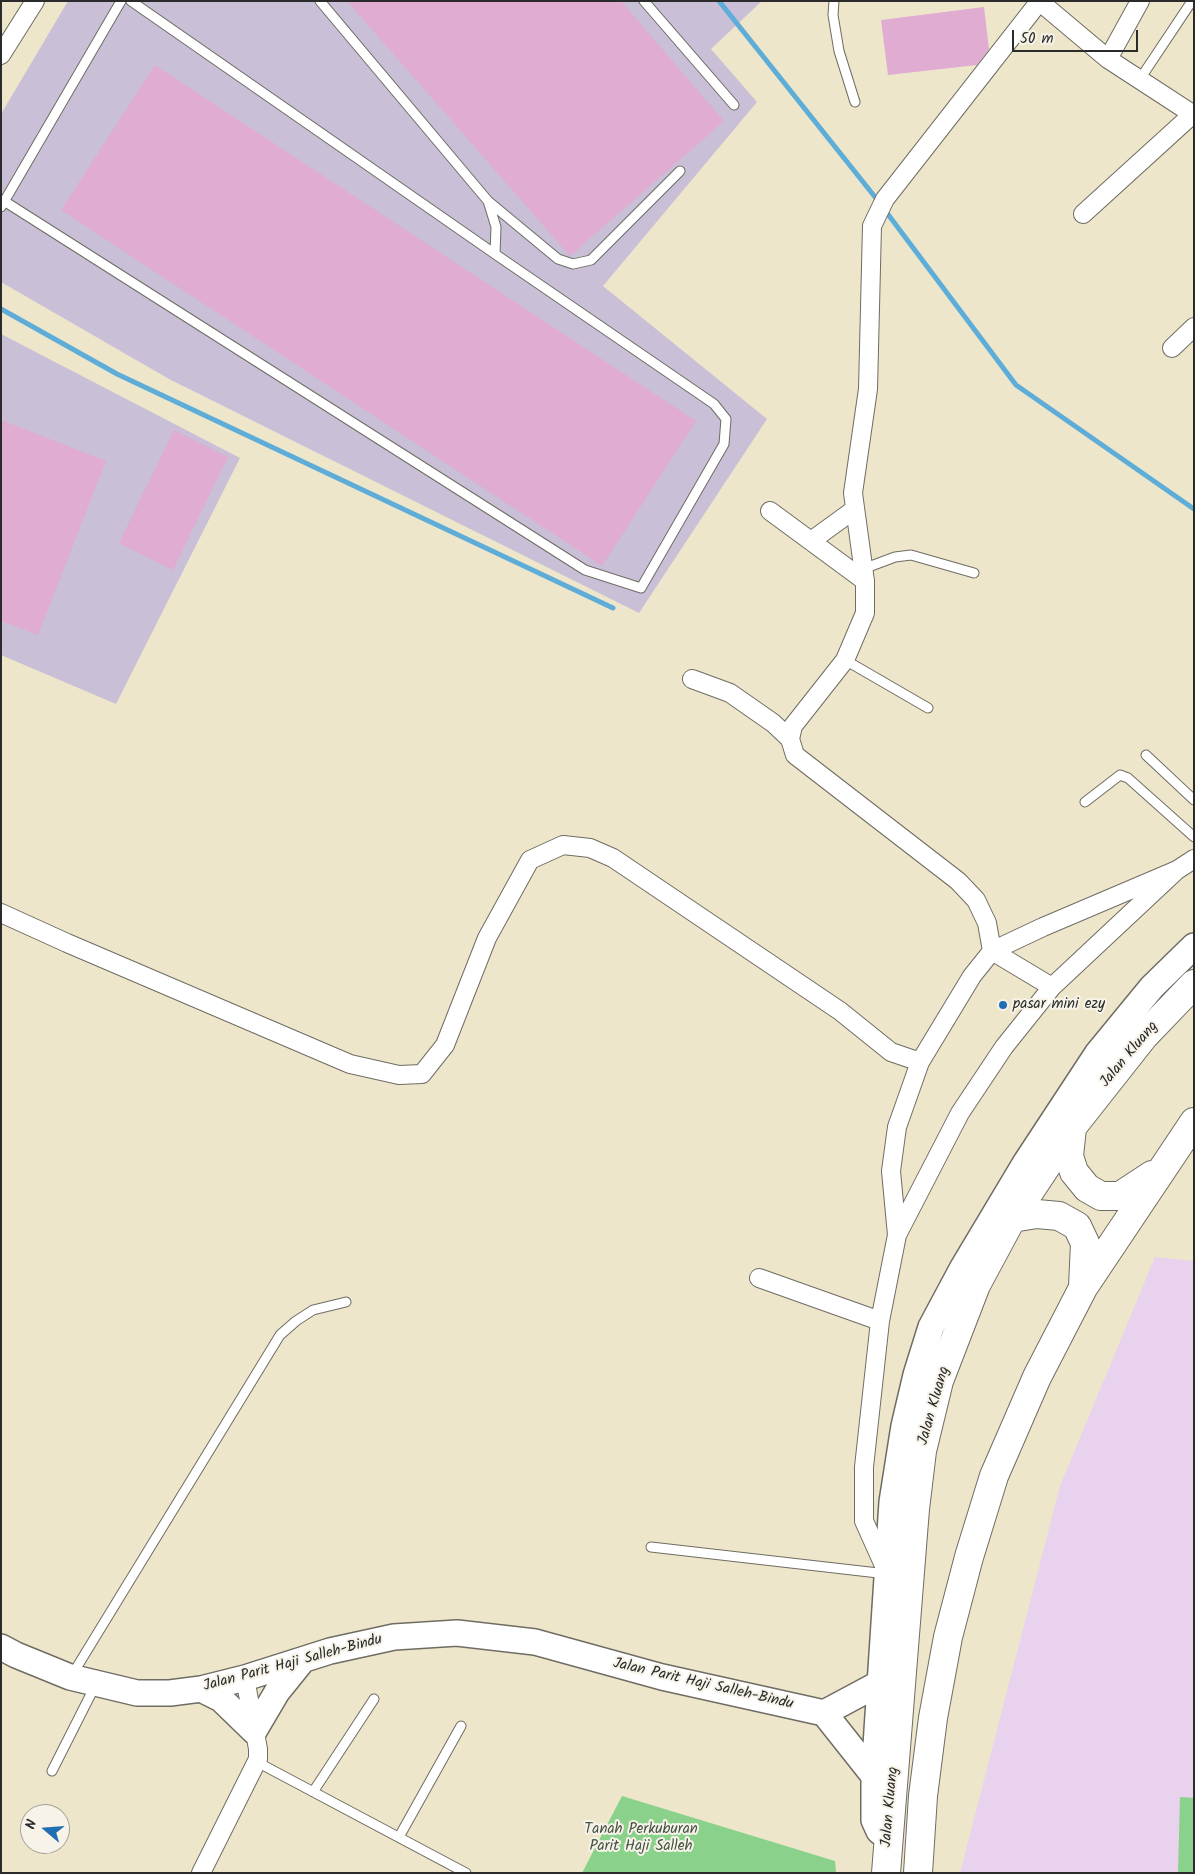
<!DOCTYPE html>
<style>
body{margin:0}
#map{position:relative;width:1195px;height:1874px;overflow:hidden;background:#eee6ca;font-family:Kalam,sans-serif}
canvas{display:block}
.frame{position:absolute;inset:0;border:2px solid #2b2b2b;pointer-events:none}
.north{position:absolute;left:20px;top:1804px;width:50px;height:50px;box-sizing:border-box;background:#f7f3e8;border:1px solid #a5a39c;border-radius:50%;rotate:288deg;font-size:14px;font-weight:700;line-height:20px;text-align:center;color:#2b2b2b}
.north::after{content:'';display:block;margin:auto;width:18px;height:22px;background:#1f6fb2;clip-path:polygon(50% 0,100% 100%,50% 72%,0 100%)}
.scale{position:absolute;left:1012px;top:30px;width:126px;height:22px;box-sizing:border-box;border:2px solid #2b2b2b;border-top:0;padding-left:6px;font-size:15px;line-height:18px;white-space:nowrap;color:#2b2b2b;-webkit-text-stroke:4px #f7f3e8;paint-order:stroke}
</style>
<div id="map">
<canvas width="1195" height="1874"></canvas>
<div class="frame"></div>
<div class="north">N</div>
<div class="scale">50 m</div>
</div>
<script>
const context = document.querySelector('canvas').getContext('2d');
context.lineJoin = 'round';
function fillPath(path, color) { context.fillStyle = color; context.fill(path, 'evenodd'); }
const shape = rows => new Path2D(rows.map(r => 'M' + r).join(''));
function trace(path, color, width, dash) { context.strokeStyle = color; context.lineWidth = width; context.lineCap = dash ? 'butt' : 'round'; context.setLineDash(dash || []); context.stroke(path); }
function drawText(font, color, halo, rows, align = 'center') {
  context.font = font + ' Kalam,sans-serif'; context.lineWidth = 4; context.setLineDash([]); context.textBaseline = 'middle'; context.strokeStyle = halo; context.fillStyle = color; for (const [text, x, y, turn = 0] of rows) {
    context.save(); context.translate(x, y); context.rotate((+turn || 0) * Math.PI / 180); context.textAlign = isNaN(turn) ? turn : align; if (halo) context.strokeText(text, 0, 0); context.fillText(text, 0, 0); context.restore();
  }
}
const built = shape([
 [1155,1257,1194,1261,1194,1873,960,1873,1060,1486]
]);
const industrial = shape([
 [68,1,762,1,711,49,757,102,603,286,767,419,639,613,169,379,1,282,1,114],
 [1,334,240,458,116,704,1,655]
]);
const green = shape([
 [622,1796,835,1861,836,1873,582,1873],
 [1180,1797,1194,1798,1194,1873,1178,1873]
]);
const stream = shape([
 [719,1,879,202],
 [884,209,1016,385,1194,509],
 [1,309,117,374,613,608]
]);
const building = shape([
 [347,1,621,1,724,121,570,256],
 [984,7,989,49,977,65,888,75,881,20],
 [155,65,696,421,602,566,61,210],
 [1,420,106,461,38,635,1,621],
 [174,430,228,457,173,570,119,543]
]);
const lane = shape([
 [320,1,488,201,496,227,495,254],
 [644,1,734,105],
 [834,1,833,15,839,51,855,102],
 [1140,79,1192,1],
 [4,201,585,570,641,588,724,444,726,419,714,404,495,254,131,1],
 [488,201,558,259,573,264,591,260,680,171],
 [1,207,121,1],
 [863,569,895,557,911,555,974,573],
 [845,660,928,708],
 [1146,755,1194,800],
 [1085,802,1120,775,1128,778,1194,837],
 [651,1547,887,1574],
 [72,1675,280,1335,296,1321,313,1310,346,1302],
 [257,1762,466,1873],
 [52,1771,96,1684],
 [313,1792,374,1699],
 [399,1837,461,1726]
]);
const street = shape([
 [1039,1,1108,59,1194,115],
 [1039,2,885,199,872,226,868,389,853,493,865,581,865,613,845,660,793,726,790,739,795,755,958,881,976,900,987,923,992,951,1052,987],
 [1,55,35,1],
 [1108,59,1140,1],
 [1083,214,1193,114],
 [1172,348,1194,327],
 [770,511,865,581],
 [811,541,855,509],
 [692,679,730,693,773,723,790,739],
 [1,913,67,943,350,1064,399,1075,422,1074,445,1045,487,938,530,860,563,845,590,848,613,858,840,1011,891,1052,920,1062],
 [897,1235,960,1113,1004,1047,1052,987,1177,870,1194,859],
 [759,1278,880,1321],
 [886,1570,864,1521,864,1467,880,1321,897,1235,891,1171,897,1127,920,1062,972,976,992,951,1043,927,1177,870],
 [201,1873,258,1759,258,1749,245,1678]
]);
const secondary = shape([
 [1,1647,16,1655,70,1677,137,1693,170,1693,201,1689,245,1678,330,1651,394,1637,457,1633,535,1642,662,1677,824,1713,874,1776,874,1820,879,1831,888,1837],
 [201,1689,221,1699,254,1731,277,1692,302,1661],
 [824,1713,880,1683],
 [874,1776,892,1502,904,1426,916,1375,931,1327,962,1269,1026,1162,1097,1054,1152,987,1194,946]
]);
const highway = shape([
 [1072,1128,1069,1156,1074,1172,1087,1188,1101,1196,1120,1196,1152,1175],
 [1012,1218,1037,1214,1059,1216,1077,1226,1085,1243,1083,1287],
 [886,1873,915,1509,922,1451,939,1381,976,1285,1012,1218,1073,1126,1144,1036,1194,984],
 [918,1873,923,1796,933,1718,948,1637,969,1557,994,1476,1037,1377,1083,1288,1194,1122]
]);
const markers = [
 [1003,1005,5,"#1f6fb2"]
];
const poiNames = [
 ["pasar mini ezy",1013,1005]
];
const streetNames = [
 ["Jalan Kluang",1130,1055,-50],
 ["Jalan Kluang",935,1406,-74],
 ["Jalan Parit Haji Salleh-Bindu",293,1664,-15],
 ["Jalan Parit Haji Salleh-Bindu",703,1685,13],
 ["Jalan Kluang",891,1807,-85]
];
const parkNames = [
 ["Tanah Perkuburan",641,1830],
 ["Parit Haji Salleh",641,1847]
];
fillPath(built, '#e8d2ee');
fillPath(industrial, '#c9bfd7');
fillPath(green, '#8ad18c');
trace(stream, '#5eadd8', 5);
fillPath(building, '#e0acd1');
trace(lane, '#6f6c63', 11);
trace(street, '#6f6c63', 20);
trace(secondary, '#6f6c63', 28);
trace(highway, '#6f6c63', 30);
trace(lane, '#fff', 9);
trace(street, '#fff', 18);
trace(secondary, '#fff', 25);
trace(highway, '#fff', 28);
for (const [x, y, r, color] of markers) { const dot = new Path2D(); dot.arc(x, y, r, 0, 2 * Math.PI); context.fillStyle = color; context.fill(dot); trace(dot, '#f7f3e8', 2); }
drawText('15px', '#2b2b2b', '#f7f3e8', poiNames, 'left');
drawText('15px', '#2b2b2b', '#f7f3e8', streetNames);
drawText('15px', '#435443', '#f7f3e8', parkNames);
</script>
